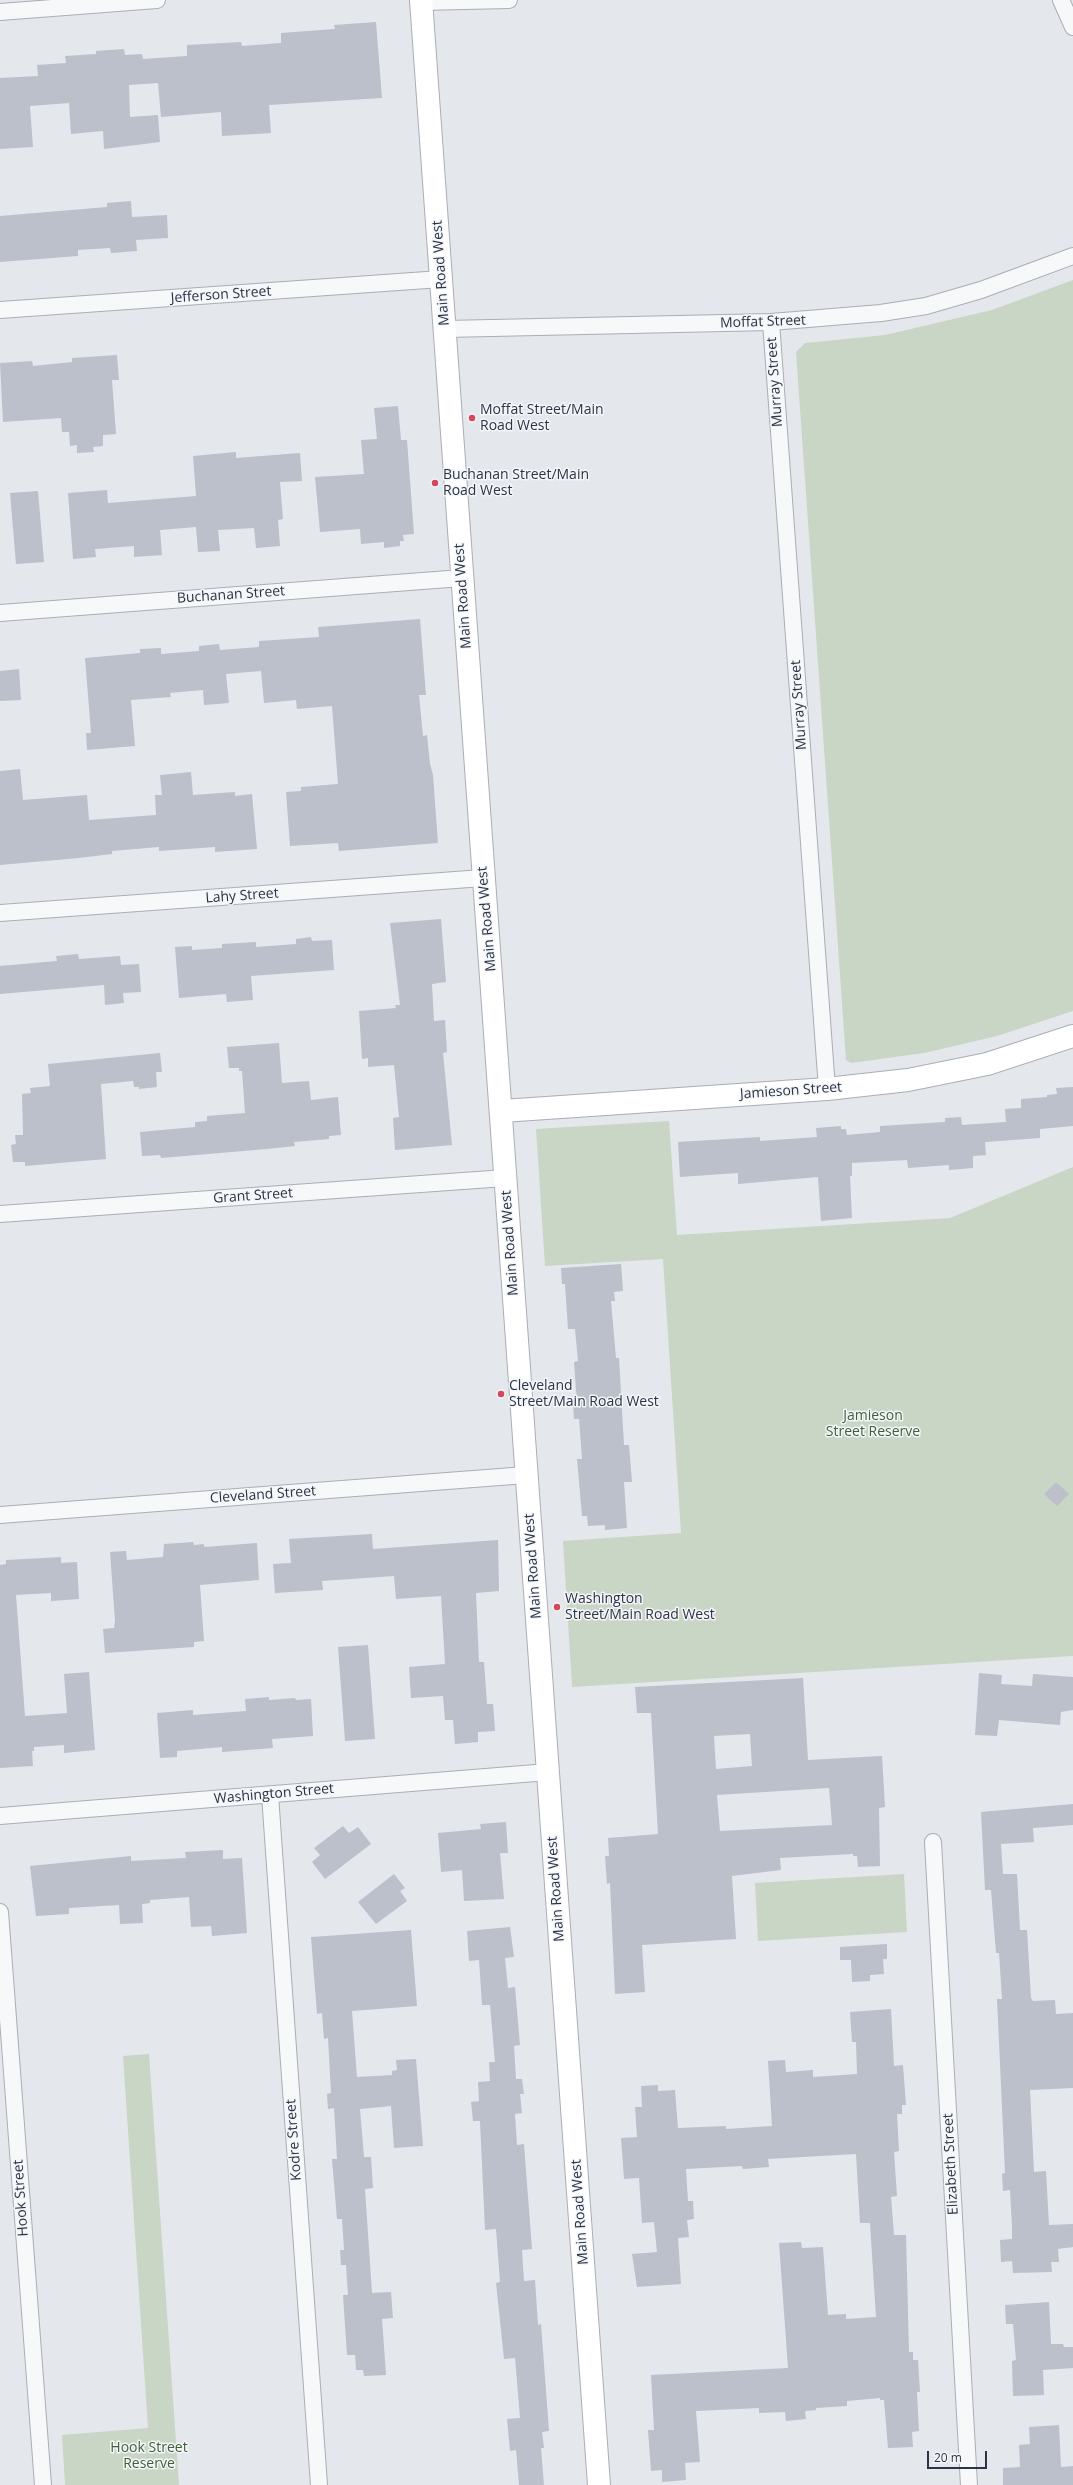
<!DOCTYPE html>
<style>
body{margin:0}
#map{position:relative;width:1073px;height:2485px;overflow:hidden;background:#e4e7ec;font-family:"Open Sans",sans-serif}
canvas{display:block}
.scale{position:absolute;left:927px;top:2451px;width:60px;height:18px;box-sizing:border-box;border:2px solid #2b3445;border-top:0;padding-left:5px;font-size:12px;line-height:14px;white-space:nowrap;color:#2b3445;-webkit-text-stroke:3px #f4f6f9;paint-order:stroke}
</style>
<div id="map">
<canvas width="1073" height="2485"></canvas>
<div class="scale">20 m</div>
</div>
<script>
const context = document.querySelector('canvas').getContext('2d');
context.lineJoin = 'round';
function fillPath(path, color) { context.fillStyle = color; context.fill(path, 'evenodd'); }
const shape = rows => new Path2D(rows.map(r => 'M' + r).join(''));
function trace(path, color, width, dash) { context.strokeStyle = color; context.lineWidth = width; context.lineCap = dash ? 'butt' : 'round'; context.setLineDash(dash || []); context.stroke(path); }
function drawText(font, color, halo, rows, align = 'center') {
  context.font = font + ' "Open Sans",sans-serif'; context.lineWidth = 3; context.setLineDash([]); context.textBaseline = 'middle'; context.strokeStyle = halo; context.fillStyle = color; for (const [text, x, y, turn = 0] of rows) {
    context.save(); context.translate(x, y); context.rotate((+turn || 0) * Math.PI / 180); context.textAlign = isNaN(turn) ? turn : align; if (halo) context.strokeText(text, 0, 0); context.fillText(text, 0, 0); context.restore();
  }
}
const green = shape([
 [1073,280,1073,1011,997,1036,924,1053,851,1063,846,1060,796,352,805,343,885,335,992,310],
 [669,1121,677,1235,950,1218,1073,1167,1073,1656,572,1687,563,1541,681,1533,663,1259,545,1266,536,1129],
 [904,1874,907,1932,758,1941,755,1883],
 [149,2054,179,2485,65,2485,62,2435,148,2428,123,2056]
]);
const building = shape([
 [376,22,382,98,269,105,271,133,222,136,221,112,161,117,158,83,129,85,130,117,158,115,160,142,104,149,103,131,71,134,69,103,30,106,33,147,0,149,0,78,38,76,37,65,66,63,65,56,96,54,96,51,124,49,125,55,142,54,143,59,187,56,187,45,241,42,242,46,281,43,281,33,335,29,334,25],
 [131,201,132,217,167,215,168,238,136,240,137,251,111,253,110,248,78,250,78,256,0,262,0,216,107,207,107,203],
 [117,355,119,380,112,380,116,434,103,435,103,446,93,447,94,452,77,453,77,445,70,446,69,432,62,432,61,418,3,422,0,363,32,361,33,366,72,362,72,358],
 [398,406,401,440,407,440,414,534,403,535,404,541,400,541,400,546,384,548,384,542,361,544,360,529,320,532,315,477,364,474,361,440,377,439,374,408],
 [236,452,236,458,300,453,302,481,280,482,283,519,278,520,280,546,256,548,254,528,218,530,220,551,198,552,196,527,160,530,162,555,134,557,134,546,95,549,96,557,73,559,68,493,107,490,108,503,196,496,193,456],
 [38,491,44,562,16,564,10,493],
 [420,619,426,695,419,695,423,736,427,735,430,764,433,775,438,843,339,851,338,843,290,846,286,792,301,791,301,787,338,784,332,706,297,709,296,700,264,703,261,671,226,674,229,703,204,705,203,690,170,693,171,697,131,700,135,746,87,750,86,733,91,733,85,658,140,653,140,649,161,648,161,654,199,651,199,646,219,644,220,650,259,647,259,641,319,637,318,627],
 [19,669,21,700,0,701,0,671],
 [20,769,23,800,87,795,89,820,156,815,155,795,162,795,160,775,191,772,193,795,235,792,235,796,252,794,257,849,215,852,215,847,159,851,159,847,112,851,112,854,79,858,0,865,0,771],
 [441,919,446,982,432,984,434,1021,445,1020,447,1052,443,1053,452,1145,395,1150,393,1118,399,1117,394,1065,368,1067,368,1058,362,1059,359,1011,396,1008,395,1005,400,1005,390,923],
 [311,937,312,941,332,940,334,970,251,976,253,1000,227,1002,226,994,179,998,175,947,192,946,192,950,222,948,222,944,256,942,256,947,296,944,296,939],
 [78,954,79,959,120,956,121,965,139,964,141,992,123,993,124,1003,105,1005,104,985,0,994,0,966,57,961,56,956],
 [279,1043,282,1083,309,1081,311,1100,338,1097,341,1135,329,1136,329,1139,294,1142,295,1146,267,1149,161,1158,160,1155,142,1156,140,1132,195,1127,195,1122,207,1121,207,1116,245,1113,242,1071,239,1071,239,1068,229,1068,227,1047],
 [160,1053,162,1072,156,1072,157,1087,139,1089,139,1087,134,1087,133,1081,101,1084,106,1159,25,1166,25,1162,13,1162,11,1145,16,1144,15,1135,23,1135,22,1094,31,1093,30,1088,50,1086,48,1064],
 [1073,1087,1073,1126,1040,1129,1040,1138,985,1142,986,1155,973,1156,973,1168,949,1170,949,1165,908,1168,907,1160,852,1163,852,1176,850,1176,852,1218,821,1221,818,1177,738,1184,738,1173,680,1177,678,1142,760,1137,760,1141,817,1137,816,1128,841,1126,841,1129,846,1129,847,1135,880,1132,880,1126,945,1122,945,1118,961,1117,962,1125,1006,1122,1005,1109,1021,1108,1021,1099,1047,1097,1047,1095,1057,1094,1056,1088],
 [621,1264,623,1291,614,1292,615,1301,611,1301,616,1358,619,1358,624,1445,629,1445,632,1482,624,1482,627,1528,605,1530,605,1525,588,1526,587,1516,582,1516,577,1459,582,1459,579,1419,574,1419,573,1403,577,1403,574,1362,578,1361,575,1329,568,1329,565,1284,562,1284,561,1268],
 [1056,1482,1069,1494,1057,1506,1044,1494],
 [372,1534,373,1549,498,1540,499,1591,476,1593,479,1662,484,1662,487,1704,493,1704,495,1731,478,1732,478,1742,455,1744,453,1720,445,1720,443,1696,411,1698,409,1667,445,1664,441,1596,396,1599,394,1576,322,1581,323,1590,275,1593,273,1564,291,1563,289,1539],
 [193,1542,194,1545,204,1544,204,1547,257,1543,259,1580,200,1585,204,1641,194,1642,194,1647,105,1653,103,1629,114,1628,115,1621,110,1552,126,1551,127,1560,163,1557,164,1544],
 [61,1557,61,1563,77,1562,79,1599,51,1601,51,1593,16,1595,25,1716,67,1713,64,1674,89,1672,95,1750,64,1753,64,1745,34,1747,34,1751,32,1751,33,1766,0,1768,0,1565,6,1564,6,1560],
 [368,1645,375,1739,345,1741,338,1647],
 [979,1673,1002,1675,1001,1684,1032,1686,1033,1674,1073,1677,1073,1710,1061,1712,1060,1725,999,1720,997,1736,975,1735],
 [803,1678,808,1760,882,1756,885,1807,879,1808,880,1866,858,1867,857,1856,853,1856,853,1854,780,1858,781,1870,732,1876,736,1939,642,1945,645,1992,615,1994,610,1883,607,1884,605,1856,609,1856,608,1838,658,1834,651,1713,637,1713,635,1687],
 [750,1734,752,1766,716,1769,714,1736],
 [829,1788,832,1825,720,1831,717,1795],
 [269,1697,269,1700,295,1698,296,1700,311,1699,313,1736,272,1739,273,1748,222,1752,222,1747,177,1751,177,1757,160,1758,157,1713,193,1710,193,1715,246,1711,245,1699],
 [1073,1804,1073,1825,1033,1828,1034,1842,1001,1844,1003,1874,1017,1874,1020,1930,1027,1930,1031,1998,1033,2001,1055,2000,1056,2014,1073,2013,1073,2088,1030,2090,1034,2172,1046,2171,1049,2225,1073,2224,1073,2247,1058,2249,1059,2262,1051,2262,1052,2272,1013,2273,1012,2261,1001,2262,1000,2240,1012,2239,1012,2227,1010,2190,1003,2191,1002,2174,1005,2173,997,1999,1002,1999,999,1953,996,1953,991,1890,985,1890,981,1812],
 [506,1822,508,1853,500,1853,504,1899,464,1901,462,1870,441,1872,438,1833,481,1829,480,1824],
 [343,1826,349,1833,358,1827,371,1844,325,1879,312,1862,320,1855,314,1848],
 [223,1850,223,1859,242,1858,247,1933,212,1936,211,1926,191,1927,189,1897,150,1900,150,1903,142,1904,143,1923,120,1924,119,1905,69,1908,69,1914,36,1916,30,1866,131,1856,131,1861,186,1858,185,1852],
 [394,1874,405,1888,400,1891,407,1901,376,1924,358,1902],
 [510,1927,514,1957,505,1958,508,1988,515,1987,520,2045,514,2046,516,2079,522,2079,524,2094,520,2094,522,2113,515,2114,517,2145,524,2144,532,2249,522,2250,524,2281,535,2280,538,2325,541,2324,549,2431,542,2432,544,2448,541,2448,544,2485,519,2485,516,2450,510,2451,507,2419,520,2418,515,2358,504,2359,496,2283,500,2282,496,2229,485,2230,480,2121,473,2121,471,2102,479,2101,478,2082,490,2081,489,2062,495,2062,490,2005,482,2005,479,1960,469,1961,467,1931],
 [411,1930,417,2006,352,2011,357,2077,392,2075,392,2071,397,2070,396,2060,416,2059,423,2146,394,2148,391,2106,360,2109,364,2157,371,2157,373,2188,365,2189,372,2293,391,2292,393,2318,382,2319,386,2375,364,2376,363,2370,356,2370,355,2355,347,2355,343,2295,348,2295,346,2265,341,2265,340,2250,344,2250,342,2219,337,2219,332,2159,337,2159,334,2108,328,2109,327,2094,331,2093,328,2038,324,2039,322,2013,317,2014,311,1937],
 [887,1944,887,1959,883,1959,884,1974,870,1975,870,1981,852,1982,851,1960,840,1960,840,1947],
 [891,2009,894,2066,903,2065,906,2105,902,2105,902,2114,897,2114,899,2151,894,2152,897,2196,891,2197,894,2235,906,2235,909,2352,913,2352,913,2360,918,2360,920,2392,917,2392,919,2431,912,2432,913,2447,888,2448,884,2400,880,2400,880,2398,847,2401,847,2406,816,2408,816,2410,805,2411,806,2419,786,2421,785,2412,759,2413,759,2408,696,2411,700,2462,685,2463,686,2480,662,2482,662,2470,651,2471,648,2430,654,2430,651,2375,788,2368,779,2243,801,2242,802,2248,823,2247,828,2315,846,2314,846,2319,876,2317,873,2271,870,2223,860,2223,856,2154,768,2159,769,2167,743,2169,742,2166,686,2169,688,2201,693,2201,694,2219,687,2220,689,2237,678,2238,681,2284,637,2287,632,2254,657,2252,654,2222,642,2223,639,2178,624,2179,621,2138,637,2137,635,2107,642,2107,641,2086,658,2085,658,2091,675,2090,678,2128,726,2126,726,2129,772,2126,768,2061,785,2060,786,2072,813,2070,813,2077,857,2074,856,2042,852,2042,850,2012],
 [1049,2302,1051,2344,1063,2344,1064,2347,1073,2347,1073,2368,1043,2370,1044,2395,1013,2396,1012,2361,1016,2360,1013,2324,1006,2324,1005,2305],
 [1059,2425,1061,2467,1073,2466,1073,2485,1003,2485,1003,2468,1020,2467,1019,2445,1030,2444,1029,2427]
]);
const street = shape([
 [1061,0,1073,27],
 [421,2,509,0],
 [0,12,157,0],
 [0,310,441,279],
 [771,322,827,1089],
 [445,329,771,322,881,313,926,306,981,290,1073,256],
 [0,613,462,578],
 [0,913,483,878],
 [0,1214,505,1178],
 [0,1515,526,1475],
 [270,1795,319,2485],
 [0,1816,548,1772],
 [933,1842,969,2485],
 [0,1912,43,2485]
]);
const secondary = shape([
 [421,0,599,2485],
 [502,1111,827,1089,908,1080,987,1064,1073,1036]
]);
const markers = [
 [472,418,4,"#d1495b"],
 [435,483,4,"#d1495b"],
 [501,1394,4,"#d1495b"],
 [557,1607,4,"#d1495b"]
];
const streetNames = [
 ["Main Road West",441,273,-94],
 ["Jefferson Street",221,295,-4],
 ["Moffat Street",763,322,-2],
 ["Murray Street",775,382,-94],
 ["Buchanan Street",231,595,-4],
 ["Main Road West",463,596,-94],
 ["Murray Street",799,705,-94],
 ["Lahy Street",242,896,-4],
 ["Main Road West",487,919,-95],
 ["Jamieson Street",791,1091,-4],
 ["Grant Street",253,1196,-4],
 ["Main Road West",510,1243,-94],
 ["Cleveland Street",263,1495,-4],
 ["Main Road West",533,1566,-94],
 ["Washington Street",274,1794,-5],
 ["Main Road West",556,1889,-94],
 ["Kodre Street",294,2140,-94],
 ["Elizabeth Street",951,2164,-93],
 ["Hook Street",21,2198,-94],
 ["Main Road West",580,2212,-94]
];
const poiNames = [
 ["Moffat Street/Main",480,410],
 ["Road West",480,426],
 ["Buchanan Street/Main",443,475],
 ["Road West",443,491],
 ["Cleveland",509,1386],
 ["Street/Main Road West",509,1402],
 ["Washington",565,1599],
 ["Street/Main Road West",565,1615]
];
const parkNames = [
 ["Jamieson",873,1416],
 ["Street Reserve",873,1432],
 ["Hook Street",149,2448],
 ["Reserve",149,2464]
];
fillPath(green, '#c9d6c5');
fillPath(building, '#bbc0ca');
trace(street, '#a9aeb7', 18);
trace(secondary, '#a9aeb7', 24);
trace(street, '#f7f8fa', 16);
trace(secondary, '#fff', 22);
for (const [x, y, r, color] of markers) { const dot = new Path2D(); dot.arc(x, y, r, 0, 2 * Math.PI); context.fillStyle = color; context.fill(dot); trace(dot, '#f4f6f9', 1.5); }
drawText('14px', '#2b3445', '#f4f6f9', streetNames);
drawText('14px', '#2b3445', '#f4f6f9', poiNames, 'left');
drawText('14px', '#3f6138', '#f4f6f9', parkNames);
</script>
